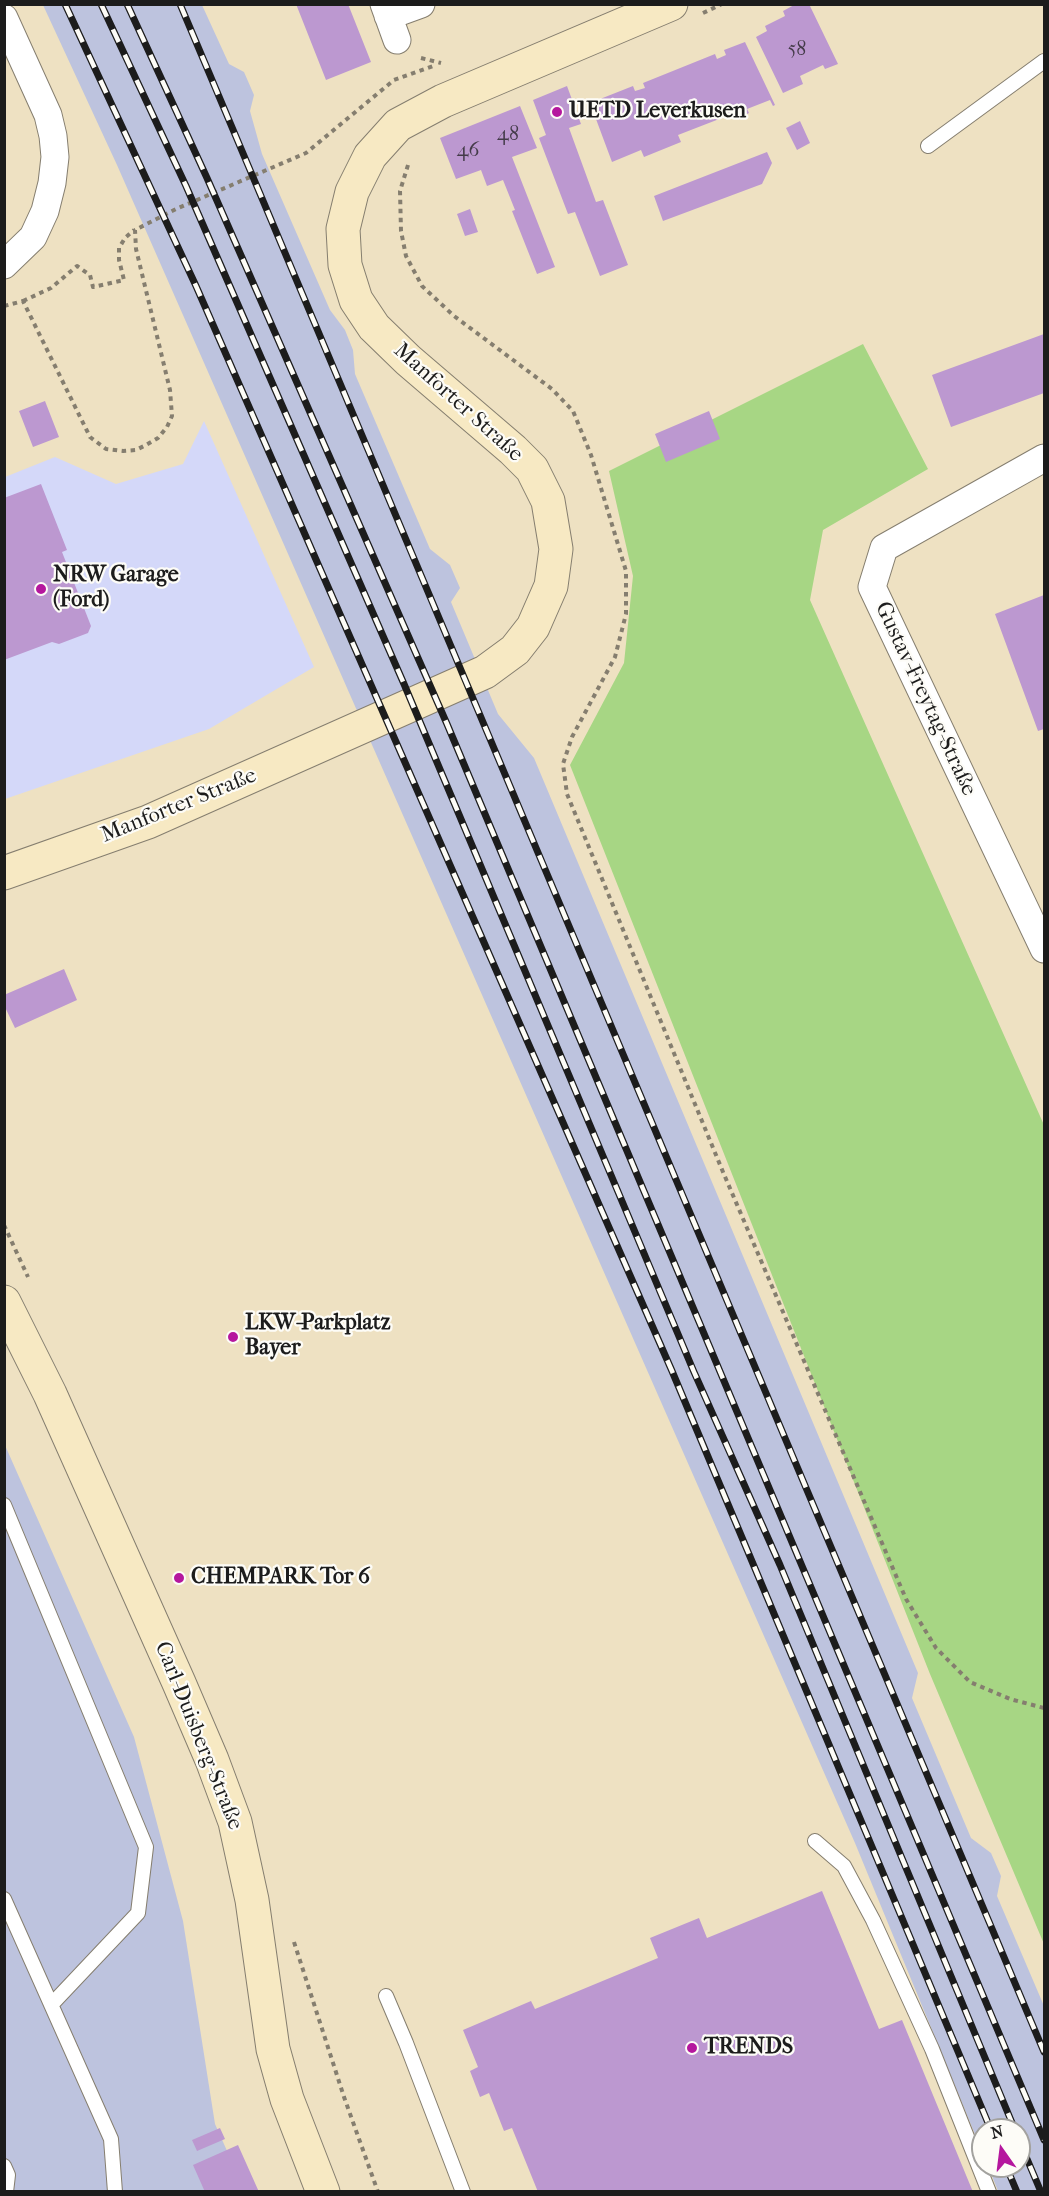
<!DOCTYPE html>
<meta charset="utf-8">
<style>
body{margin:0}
#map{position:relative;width:1049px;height:2196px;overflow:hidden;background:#eee1c2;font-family:"IM FELL French Canon",serif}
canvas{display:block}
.frame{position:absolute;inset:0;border:6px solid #1c1c1c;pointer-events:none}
.north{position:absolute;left:971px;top:2118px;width:60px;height:60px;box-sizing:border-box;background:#fdfcf7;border:2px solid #a3a29f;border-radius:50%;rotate:346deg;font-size:16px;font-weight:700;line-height:24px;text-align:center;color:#1c1c1c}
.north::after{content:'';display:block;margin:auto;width:21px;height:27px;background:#b5179e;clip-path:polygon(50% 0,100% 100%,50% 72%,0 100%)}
</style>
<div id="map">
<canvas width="1049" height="2196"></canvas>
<div class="frame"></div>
<div class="north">N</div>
</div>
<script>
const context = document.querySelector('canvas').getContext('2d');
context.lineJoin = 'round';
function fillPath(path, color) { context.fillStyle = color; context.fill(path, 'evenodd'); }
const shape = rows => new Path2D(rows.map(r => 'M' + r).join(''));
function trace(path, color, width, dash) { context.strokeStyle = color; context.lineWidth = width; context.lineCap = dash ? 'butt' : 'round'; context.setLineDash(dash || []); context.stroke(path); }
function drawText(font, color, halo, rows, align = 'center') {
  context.font = font + ' "IM FELL French Canon",serif'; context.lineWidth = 4.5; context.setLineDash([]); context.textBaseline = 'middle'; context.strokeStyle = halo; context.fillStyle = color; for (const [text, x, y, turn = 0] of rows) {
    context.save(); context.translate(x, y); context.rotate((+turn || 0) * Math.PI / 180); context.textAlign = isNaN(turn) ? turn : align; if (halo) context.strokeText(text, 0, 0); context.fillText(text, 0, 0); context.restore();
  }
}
const built = shape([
 [204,421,314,667,209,729,5,799,5,477,55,457,116,484,183,464]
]);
const industrial = shape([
 [43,5,202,5,229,64,244,72,254,95,250,111,262,154,330,310,345,330,353,350,355,374,430,549,450,565,460,588,451,602,498,714,534,758,918,1673,912,1698,971,1838,991,1853,1001,1876,997,1896,1044,2006,1044,2191,998,2191,988,2166,1019,2166,1019,2130,983,2130,983,2154,855,1843,117,165],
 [4,1443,134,1737,183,1921,215,2124,245,2191,5,2191]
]);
const green = shape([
 [863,344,928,469,823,530,810,600,1044,1125,1044,1944,930,1674,570,765,624,663,633,576,609,471]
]);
const building = shape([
 [296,4,348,4,371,62,326,80],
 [796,4,809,4,838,64,825,69,823,65,800,76,803,84,783,93,756,37,767,31,765,26,785,16,783,11],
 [745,42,775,105,773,106,770,100,747,109,749,113,747,114,745,109,678,135,681,142,644,157,641,150,612,162,590,103,633,86,635,91,645,88,643,83,715,54,717,59,726,55,724,50],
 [567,86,581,124,569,128,596,202,603,200,628,265,600,276,575,212,568,214,539,138,546,135,533,100],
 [520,106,537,148,512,157,555,267,537,274,512,211,515,210,503,180,487,186,481,170,456,179,440,138],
 [800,121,810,143,797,150,786,128],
 [767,152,772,163,762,184,663,221,654,196],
 [470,209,478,232,465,236,457,214],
 [1044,334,1044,393,951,427,932,375],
 [45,401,59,437,33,447,19,411],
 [709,411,720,439,666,462,655,434],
 [41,484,67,550,62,552,91,626,88,633,59,644,52,642,4,660,4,498],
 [1044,595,1044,729,1038,731,995,614],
 [64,969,77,1000,15,1028,4,1005,4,995],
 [822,1891,879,2029,902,2020,973,2192,538,2192,512,2128,504,2131,489,2093,480,2097,470,2071,478,2067,463,2030,531,2001,535,2009,658,1958,650,1938,699,1918,707,1938],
 [220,2128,225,2139,197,2151,192,2140],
 [238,2145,259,2192,205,2192,193,2165]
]);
const path = shape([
 [703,13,722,4],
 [421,58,441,63],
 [408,165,400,191,401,231,406,256,422,286,454,316,552,389,573,411,591,455,626,571,626,614,615,657,572,737,563,764,567,794,723,1172,906,1599,936,1648,970,1682,1010,1699,1044,1708],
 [23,301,51,288,77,266,90,275,93,287,124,280,119,260,119,248,125,238,134,230],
 [4,306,23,301,90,437,106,449,123,451,136,450,146,445,158,438,167,427,172,416,170,390,136,249,135,230,176,209,306,153,394,80,433,66],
 [4,1225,28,1277],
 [294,1942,344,2097,378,2192]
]);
const lane = shape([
 [928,146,1044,61],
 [4,1505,146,1847,138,1913,52,2004],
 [815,1841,844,1866,873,1920,932,2049,989,2192],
 [4,1899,111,2139,115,2192],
 [386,1996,406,2043,463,2192],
 [4,2166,8,2175,6,2192]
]);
const street = shape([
 [384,4,397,40],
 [388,16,421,4],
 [4,18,48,115,53,136,55,157,52,183,45,211,33,237,4,265],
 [1044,458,884,548,872,587,1044,949]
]);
const secondary = shape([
 [4,873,148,822,485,672,515,650,533,627,551,586,556,549,548,501,532,469,513,450,408,360,374,327,356,300,345,265,343,229,352,192,370,156,398,125,443,101,671,4],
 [4,1302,50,1394,179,1683,212,1760,235,1822,252,1900,273,2049,287,2099,323,2192]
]);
const rail = shape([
 [65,4,196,286,672,1371,991,2130],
 [101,4,186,186,404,684,694,1372,780,1565,1015,2130],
 [127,4,207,178,447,724,1044,2140],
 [180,4,1044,2052],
 [1019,2140,1041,2192],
 [1006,2166,1017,2192]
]);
const markers = [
 [557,112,6,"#b5179e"],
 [41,589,6,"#b5179e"],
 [233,1337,6,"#b5179e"],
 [179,1578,6,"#b5179e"],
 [692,2048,6,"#b5179e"]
];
const numberNames = [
 ["58",797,50],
 ["48",508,135],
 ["46",468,151]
];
const poiNames = [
 ["UETD Leverkusen",569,112],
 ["NRW Garage",53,576],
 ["(Ford)",53,601],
 ["LKW-Parkplatz",245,1324],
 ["Bayer",245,1349],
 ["CHEMPARK Tor 6",191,1578],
 ["TRENDS",704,2048]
];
const streetNames = [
 ["Manforter Straße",458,403,42],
 ["Gustav-Freytag-Straße",925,699,65],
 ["Manforter Straße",179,806,-22],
 ["Carl-Duisberg-Straße",198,1736,68]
];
fillPath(built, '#d4d8f9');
fillPath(industrial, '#bdc3de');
fillPath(green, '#a7d684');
fillPath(building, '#bc98d0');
trace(lane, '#857e6f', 16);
trace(street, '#857e6f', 29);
trace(secondary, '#857e6f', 35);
trace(path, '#857e6f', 4, [4.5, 4.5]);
trace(lane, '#fff', 14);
trace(street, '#fff', 27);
trace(secondary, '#f7e9c3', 33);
trace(rail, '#1c1c1c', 7);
trace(rail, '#fdfcf7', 4.5, [14]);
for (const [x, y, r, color] of markers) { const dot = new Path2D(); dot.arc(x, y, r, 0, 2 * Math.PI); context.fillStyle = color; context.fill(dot); trace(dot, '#fdfcf7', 2); }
drawText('20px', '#443b49', null, numberNames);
drawText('bold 22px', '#1c1c1c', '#fdfcf7', poiNames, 'left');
drawText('22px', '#1c1c1c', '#fdfcf7', streetNames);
</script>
